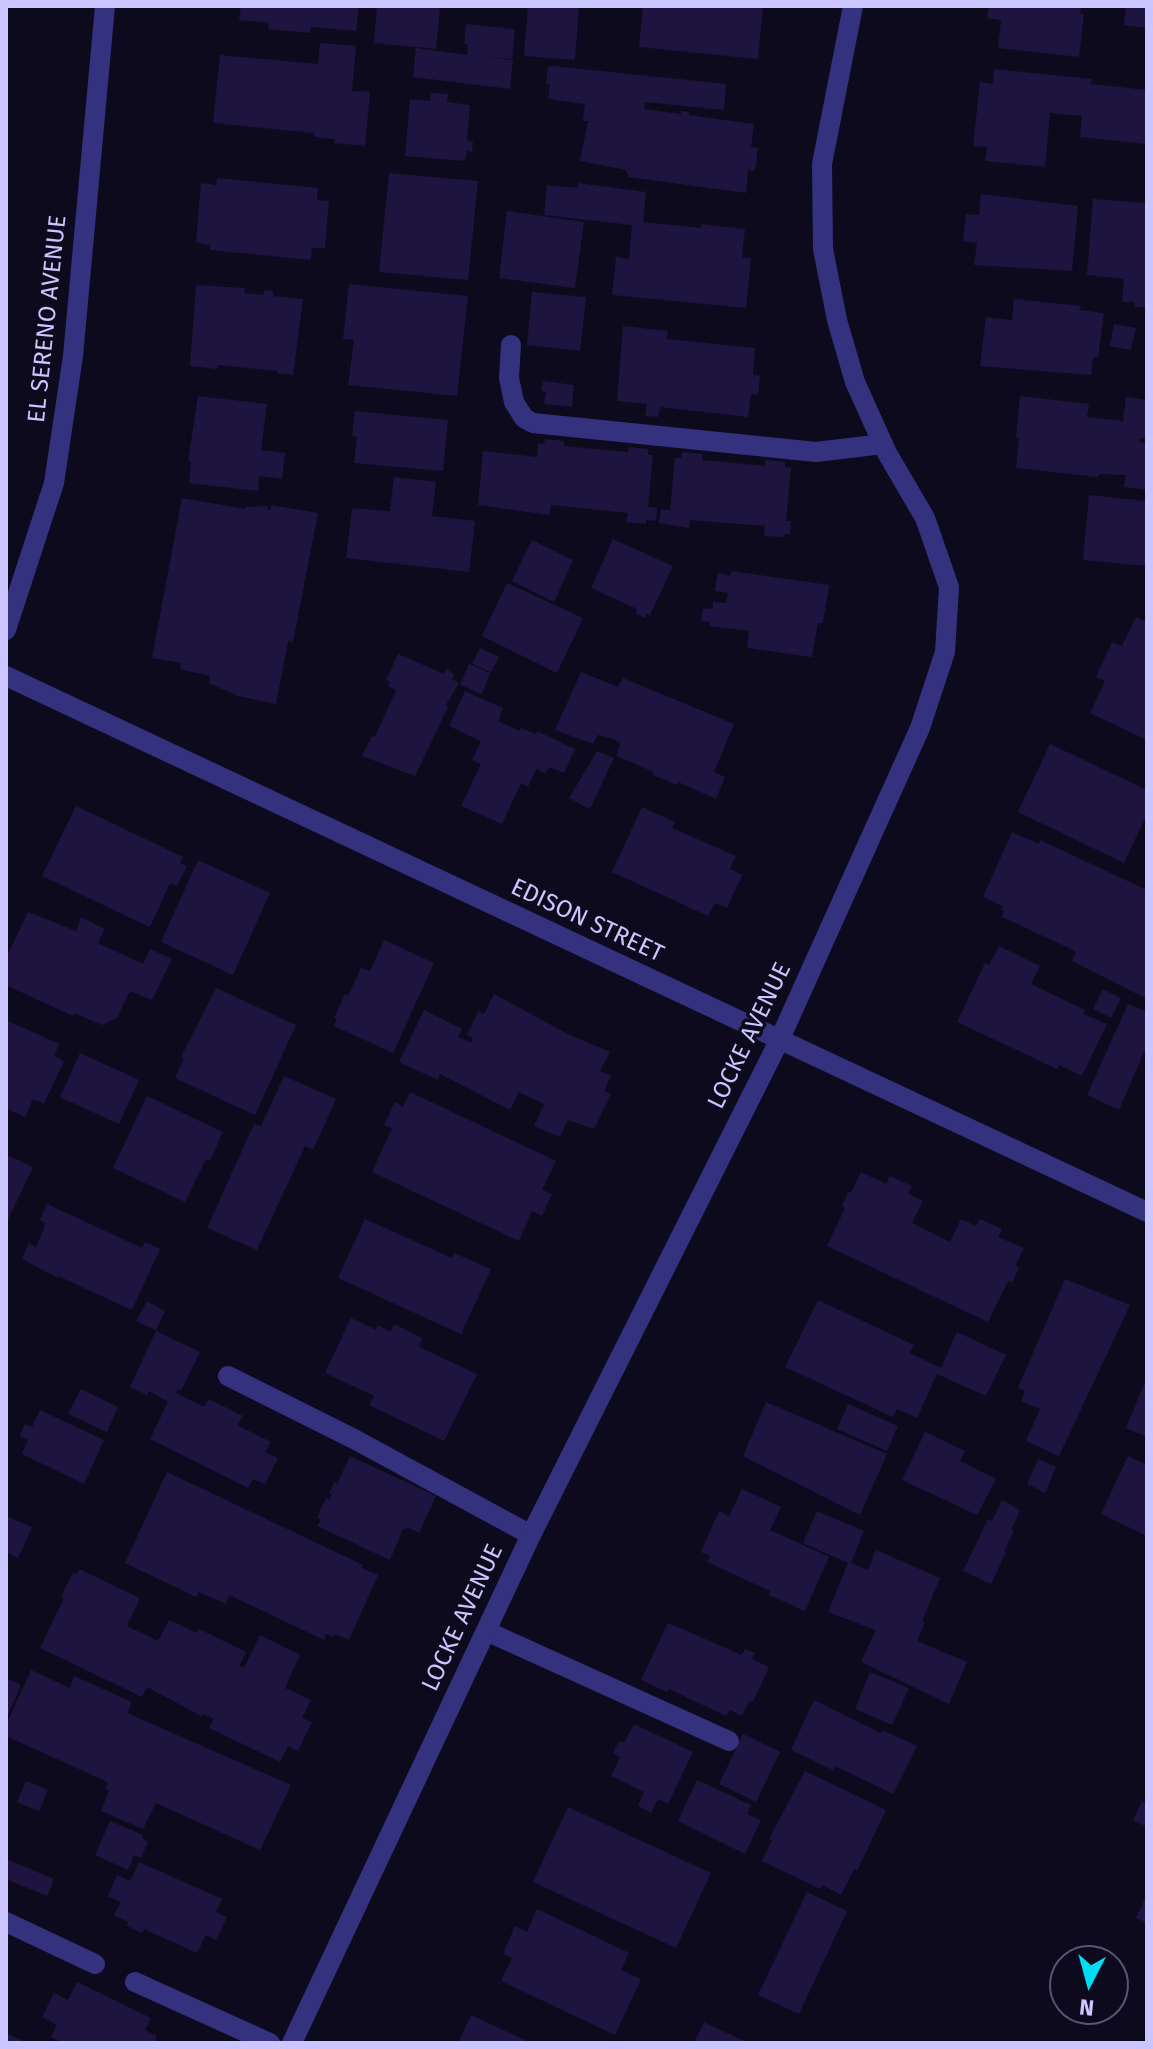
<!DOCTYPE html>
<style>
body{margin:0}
#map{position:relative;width:1153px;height:2049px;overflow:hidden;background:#0d0a1d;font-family:"Fira Sans",sans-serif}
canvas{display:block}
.frame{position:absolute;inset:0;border:8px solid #cbc6ff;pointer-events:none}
.north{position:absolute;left:1049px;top:1945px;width:80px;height:80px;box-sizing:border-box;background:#0d0a1d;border:2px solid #595577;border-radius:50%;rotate:186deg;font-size:22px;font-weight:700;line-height:32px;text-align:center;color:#cbc6ff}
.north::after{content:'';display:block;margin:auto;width:28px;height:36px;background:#00dcf1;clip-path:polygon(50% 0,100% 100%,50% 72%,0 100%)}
</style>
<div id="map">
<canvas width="1153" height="2049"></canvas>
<div class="frame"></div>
<div class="north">N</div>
</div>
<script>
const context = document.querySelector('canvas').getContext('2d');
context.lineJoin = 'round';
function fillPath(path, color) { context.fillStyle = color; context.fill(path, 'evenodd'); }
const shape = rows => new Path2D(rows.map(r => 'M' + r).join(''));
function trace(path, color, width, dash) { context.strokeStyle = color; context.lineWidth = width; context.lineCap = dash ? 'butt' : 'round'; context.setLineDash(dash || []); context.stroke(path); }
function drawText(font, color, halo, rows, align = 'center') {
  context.font = font + ' "Fira Sans",sans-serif'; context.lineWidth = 7; context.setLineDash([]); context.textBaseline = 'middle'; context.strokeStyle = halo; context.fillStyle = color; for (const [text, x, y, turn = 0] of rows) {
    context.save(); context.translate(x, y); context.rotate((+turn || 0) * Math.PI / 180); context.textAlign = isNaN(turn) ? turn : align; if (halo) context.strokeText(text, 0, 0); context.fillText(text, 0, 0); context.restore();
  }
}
const building = shape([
 [241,6,359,6,356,31,311,27,310,33,268,29,269,23,239,20],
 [377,6,440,8,436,49,374,43],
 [528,6,579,6,575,60,524,56],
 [643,6,763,6,758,59,639,47],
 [989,6,1081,6,1080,14,1084,14,1079,57,998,48,1001,20,987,18],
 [1126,6,1147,6,1147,28,1124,25],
 [466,24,515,29,512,59,477,56,513,60,510,89,413,77,416,48,467,55,468,45,464,44],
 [320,43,356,46,352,91,370,92,365,146,334,143,335,139,314,137,314,133,213,123,220,55,318,64],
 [553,66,726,84,724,110,645,102,644,109,681,114,681,111,689,112,689,115,754,124,751,147,758,148,755,171,748,170,746,193,629,177,626,170,580,161,588,121,583,121,585,104,548,99,550,84,546,84,548,67],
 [994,69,1092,79,1091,84,1147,90,1147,144,1080,137,1082,116,1050,113,1045,167,985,161,987,147,973,146,980,82,993,84],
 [431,93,448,94,447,102,470,105,467,141,473,142,472,152,467,151,465,161,405,156,410,99,430,101],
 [389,173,478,181,468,280,379,272],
 [217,178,318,188,317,200,329,201,325,248,312,248,311,260,210,250,210,245,196,243,201,183,216,185],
 [578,183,646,192,643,222,701,228,701,224,745,229,742,257,751,258,746,308,612,295,616,257,629,259,632,225,544,215,547,185,578,188],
 [981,194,1078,206,1072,271,974,265,977,243,963,241,966,214,979,215],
 [1093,199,1147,203,1147,307,1135,307,1135,302,1122,302,1124,279,1087,275],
 [507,211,584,222,575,288,499,278],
 [349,284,468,296,457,396,348,385,354,340,343,339],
 [196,285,245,288,244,293,264,295,264,290,273,291,273,296,303,299,293,375,277,373,278,371,218,365,217,369,190,366],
 [532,292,586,297,580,351,527,345],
 [1014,299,1081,306,1079,310,1104,313,1098,357,1093,357,1091,375,980,366,986,317,1012,320],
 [1114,324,1136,328,1131,350,1110,346],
 [623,326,668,331,667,339,755,348,753,375,760,376,758,395,751,394,748,417,660,407,658,417,645,416,647,404,617,401],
 [543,381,574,385,572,407,544,404,546,392,541,391],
 [198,396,267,404,261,450,285,453,282,479,259,476,258,491,189,483,191,462,188,461],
 [1020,396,1089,404,1087,417,1123,421,1126,397,1147,400,1147,438,1140,438,1139,442,1147,443,1147,490,1124,487,1126,475,1099,474,1098,477,1016,468,1019,438,1016,438],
 [355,411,448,420,443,471,354,463,357,437,352,436],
 [545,439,564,441,564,446,628,452,629,447,648,449,648,455,653,455,648,507,657,508,656,521,646,520,646,524,626,522,628,513,551,505,550,515,478,505,483,451,537,457,538,443,544,444],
 [682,452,703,454,702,460,765,466,765,460,785,462,785,468,791,467,786,521,791,521,790,534,784,534,784,537,764,536,765,526,690,520,689,528,659,523,661,509,670,510,675,458,681,458],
 [394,477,436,482,432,516,475,521,469,572,346,558,352,508,390,511],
 [1089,495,1147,501,1147,566,1083,560],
 [182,498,245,509,246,507,268,506,267,509,271,510,271,505,318,513,293,642,288,641,276,704,238,696,209,683,210,676,180,669,181,663,152,658],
 [613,539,673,566,650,615,647,614,645,618,635,613,637,609,591,588],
 [532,540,573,560,554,602,512,581],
 [731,571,829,585,823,623,818,623,812,657,747,648,749,631,710,626,710,622,701,621,703,608,713,609,713,602,726,603,728,593,715,591,718,573,731,576],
 [507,583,583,618,557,673,482,636],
 [1136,617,1147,623,1147,740,1090,713,1105,681,1096,677,1112,642,1122,646],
 [480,648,499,657,491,672,472,664],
 [398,654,444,674,446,669,454,674,452,679,459,683,446,705,448,707,415,776,362,756,372,736,375,737,396,690,388,686,390,682,386,680],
 [469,664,490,673,482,694,460,685],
 [581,672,618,687,623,678,734,724,714,772,725,777,716,799,678,782,677,785,653,775,654,772,616,756,621,743,613,739,598,735,593,744,555,730],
 [465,691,503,708,498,721,519,731,521,728,536,734,537,731,575,749,564,773,549,767,545,773,536,769,528,787,521,783,502,824,461,806,481,764,472,760,481,741,449,726],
 [1050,744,1147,790,1147,814,1124,863,1018,812],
 [597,751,614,758,590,809,569,798],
 [76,806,183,857,180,863,187,866,177,886,170,883,150,927,42,876],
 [642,807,675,822,672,828,736,856,730,869,742,875,727,908,715,903,708,916,612,872],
 [1012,832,1039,844,1040,840,1147,890,1147,999,1072,961,1076,952,1071,949,1002,917,1004,911,1001,909,1003,906,983,897],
 [198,860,270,893,233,975,161,942],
 [28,912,76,931,81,917,105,929,98,943,143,964,150,949,172,959,152,1000,130,991,117,1018,102,1025,74,1013,73,1016,6,985,6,958],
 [384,940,434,963,393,1053,334,1026,337,1019,334,1018,345,994,348,996,361,968,370,971],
 [999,946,1040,966,1031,984,1085,1010,1083,1014,1107,1024,1082,1076,1059,1065,1057,1069,957,1022,985,963,989,965],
 [216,988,296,1025,255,1115,175,1078,184,1058,181,1057],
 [1103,989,1121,998,1111,1018,1093,1009],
 [494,994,568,1034,610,1052,600,1071,611,1076,604,1091,611,1094,594,1129,568,1120,560,1137,534,1126,544,1104,519,1092,510,1110,440,1074,438,1080,399,1062,424,1010,462,1029,458,1037,471,1043,473,1038,467,1035,478,1011,484,1014],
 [1128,1004,1147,1012,1147,1045,1119,1110,1087,1095],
 [6,1020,59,1044,54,1056,64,1061,44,1104,33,1099,25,1117,6,1108],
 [80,1053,139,1080,119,1124,60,1097],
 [284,1076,336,1099,313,1150,305,1146,257,1250,207,1228,254,1124,261,1126],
 [410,1092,556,1161,542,1190,552,1194,542,1216,532,1211,519,1241,372,1172,392,1128,384,1125,395,1102,403,1107],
 [147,1096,223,1132,210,1161,206,1159,185,1202,113,1168],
 [6,1155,33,1167,6,1224],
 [861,1172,886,1184,890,1176,912,1186,908,1194,923,1201,912,1223,950,1242,961,1219,976,1226,980,1219,1002,1229,998,1237,1024,1248,1015,1266,1019,1267,1012,1283,1008,1281,988,1322,827,1246,845,1208,842,1206,848,1192,851,1193],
 [47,1204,142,1248,145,1242,160,1249,132,1310,58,1276,58,1278,22,1259,29,1243,36,1247,46,1223,40,1220],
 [365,1219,452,1258,454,1253,491,1269,461,1334,338,1278],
 [1065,1279,1130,1305,1059,1456,1026,1441,1040,1409,1021,1401,1025,1391,1018,1388],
 [818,1300,914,1345,909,1353,941,1368,957,1332,1006,1355,986,1396,937,1374,917,1418,897,1409,893,1417,785,1367],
 [147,1301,165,1311,156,1330,136,1321],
 [351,1318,376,1330,378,1325,390,1332,394,1324,422,1338,419,1347,477,1374,444,1441,369,1405,374,1396,325,1373],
 [156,1331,200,1352,181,1391,178,1389,176,1393,204,1407,209,1399,243,1416,237,1425,271,1442,265,1452,278,1458,265,1484,253,1479,248,1488,150,1439,168,1402,149,1391,147,1395,130,1387],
 [1147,1377,1147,1437,1126,1428],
 [81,1389,118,1407,107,1432,68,1414],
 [766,1402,887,1454,860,1515,743,1456],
 [848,1404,898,1426,887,1451,837,1429],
 [40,1410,104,1440,84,1484,22,1454,28,1440,19,1436,25,1424,32,1427],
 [925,1432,965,1451,960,1461,996,1479,977,1515,902,1480],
 [350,1456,436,1496,419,1533,409,1528,403,1529,390,1560,317,1526,321,1520,317,1518,326,1498,330,1500,332,1494,329,1493,334,1482,337,1484],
 [1128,1456,1147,1465,1147,1530,1145,1535,1101,1514],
 [1038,1459,1056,1467,1045,1493,1027,1484],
 [167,1472,363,1565,361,1568,378,1575,349,1640,334,1634,333,1637,326,1634,324,1640,229,1595,226,1604,199,1592,196,1597,125,1563],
 [742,1489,781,1507,770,1530,829,1557,805,1611,769,1595,770,1591,707,1562,710,1556,701,1552,719,1511,729,1516],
 [1002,1500,1020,1510,1011,1530,1014,1531,1004,1551,1006,1552,991,1584,963,1571,988,1519,992,1521],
 [817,1511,864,1531,851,1563,868,1570,876,1550,940,1578,922,1621,925,1622,917,1641,967,1662,949,1704,861,1662,876,1630,828,1612,848,1563,803,1543],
 [6,1516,32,1527,18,1558,6,1552],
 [79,1569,140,1598,127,1626,158,1641,169,1620,197,1633,199,1629,246,1652,239,1666,244,1668,260,1635,300,1655,285,1688,311,1700,302,1718,312,1722,298,1751,288,1746,280,1762,209,1728,214,1719,203,1714,201,1716,147,1687,142,1697,40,1648,64,1598,61,1597,72,1574,78,1573],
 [668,1623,742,1655,745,1649,755,1653,752,1659,769,1667,753,1702,749,1701,742,1716,730,1710,726,1716,669,1689,667,1692,641,1680],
 [31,1670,70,1688,74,1676,132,1702,127,1713,291,1785,260,1850,156,1803,143,1829,101,1811,109,1790,105,1788,108,1782,6,1736,6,1725],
 [870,1672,909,1688,892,1725,855,1709],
 [6,1678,21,1685,6,1719],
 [814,1700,881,1733,882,1730,917,1746,893,1794,835,1766,833,1770,791,1750],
 [634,1724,693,1752,668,1804,658,1799,651,1813,638,1806,644,1792,611,1776,620,1757,613,1753,619,1741,624,1743],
 [743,1734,780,1752,756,1802,719,1784],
 [805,1771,886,1810,857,1871,854,1869,841,1895,822,1885,820,1889,762,1861,772,1840,769,1839],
 [697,1780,751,1805,747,1814,761,1820,745,1854,678,1821],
 [26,1781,48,1790,39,1811,17,1802],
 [1142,1801,1147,1804,1147,1827,1133,1820],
 [568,1807,711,1873,676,1948,533,1882],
 [110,1821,143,1835,142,1838,148,1842,141,1858,134,1855,128,1870,95,1855],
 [6,1859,54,1879,47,1896,6,1879],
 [139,1862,222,1899,216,1912,227,1917,216,1940,206,1935,197,1953,144,1929,142,1933,127,1926,128,1922,114,1915,121,1902,108,1896,117,1875,130,1881],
 [807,1892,847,1911,799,2014,758,1995],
 [1147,1894,1147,1923,1136,1918],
 [537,1909,629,1953,621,1970,641,1979,615,2035,501,1981,512,1958,503,1954,515,1926,527,1932],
 [77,1982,151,2018,145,2030,157,2036,154,2043,64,2043,51,2037,57,2025,42,2017,54,1993,68,2000],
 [471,2015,531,2043,458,2043],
 [704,2022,748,2043,694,2043],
 [6,2033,27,2043,6,2043]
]);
const service = shape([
 [511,345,509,378,514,402,524,418,533,423,816,452,883,444],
 [228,1376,354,1439,531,1535],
 [486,1631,729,1741],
 [6,1922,95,1964],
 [135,1982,270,2043]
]);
const minor = shape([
 [6,630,54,483,73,356,105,6],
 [6,676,1147,1212],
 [292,2043,531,1535,779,1041,920,728,945,652,949,587,925,518,887,453,855,382,837,320,823,249,822,164,853,6]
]);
const streetNames = [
 ["EL SERENO AVENUE",48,319,-84],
 ["EDISON STREET",587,921,25],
 ["LOCKE AVENUE",750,1036,-64],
 ["LOCKE AVENUE",463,1618,-65]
];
fillPath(building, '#1d153f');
trace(service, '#34327f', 20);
trace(minor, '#34327f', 20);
drawText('24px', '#cbc6ff', '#0d0a1d', streetNames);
</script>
